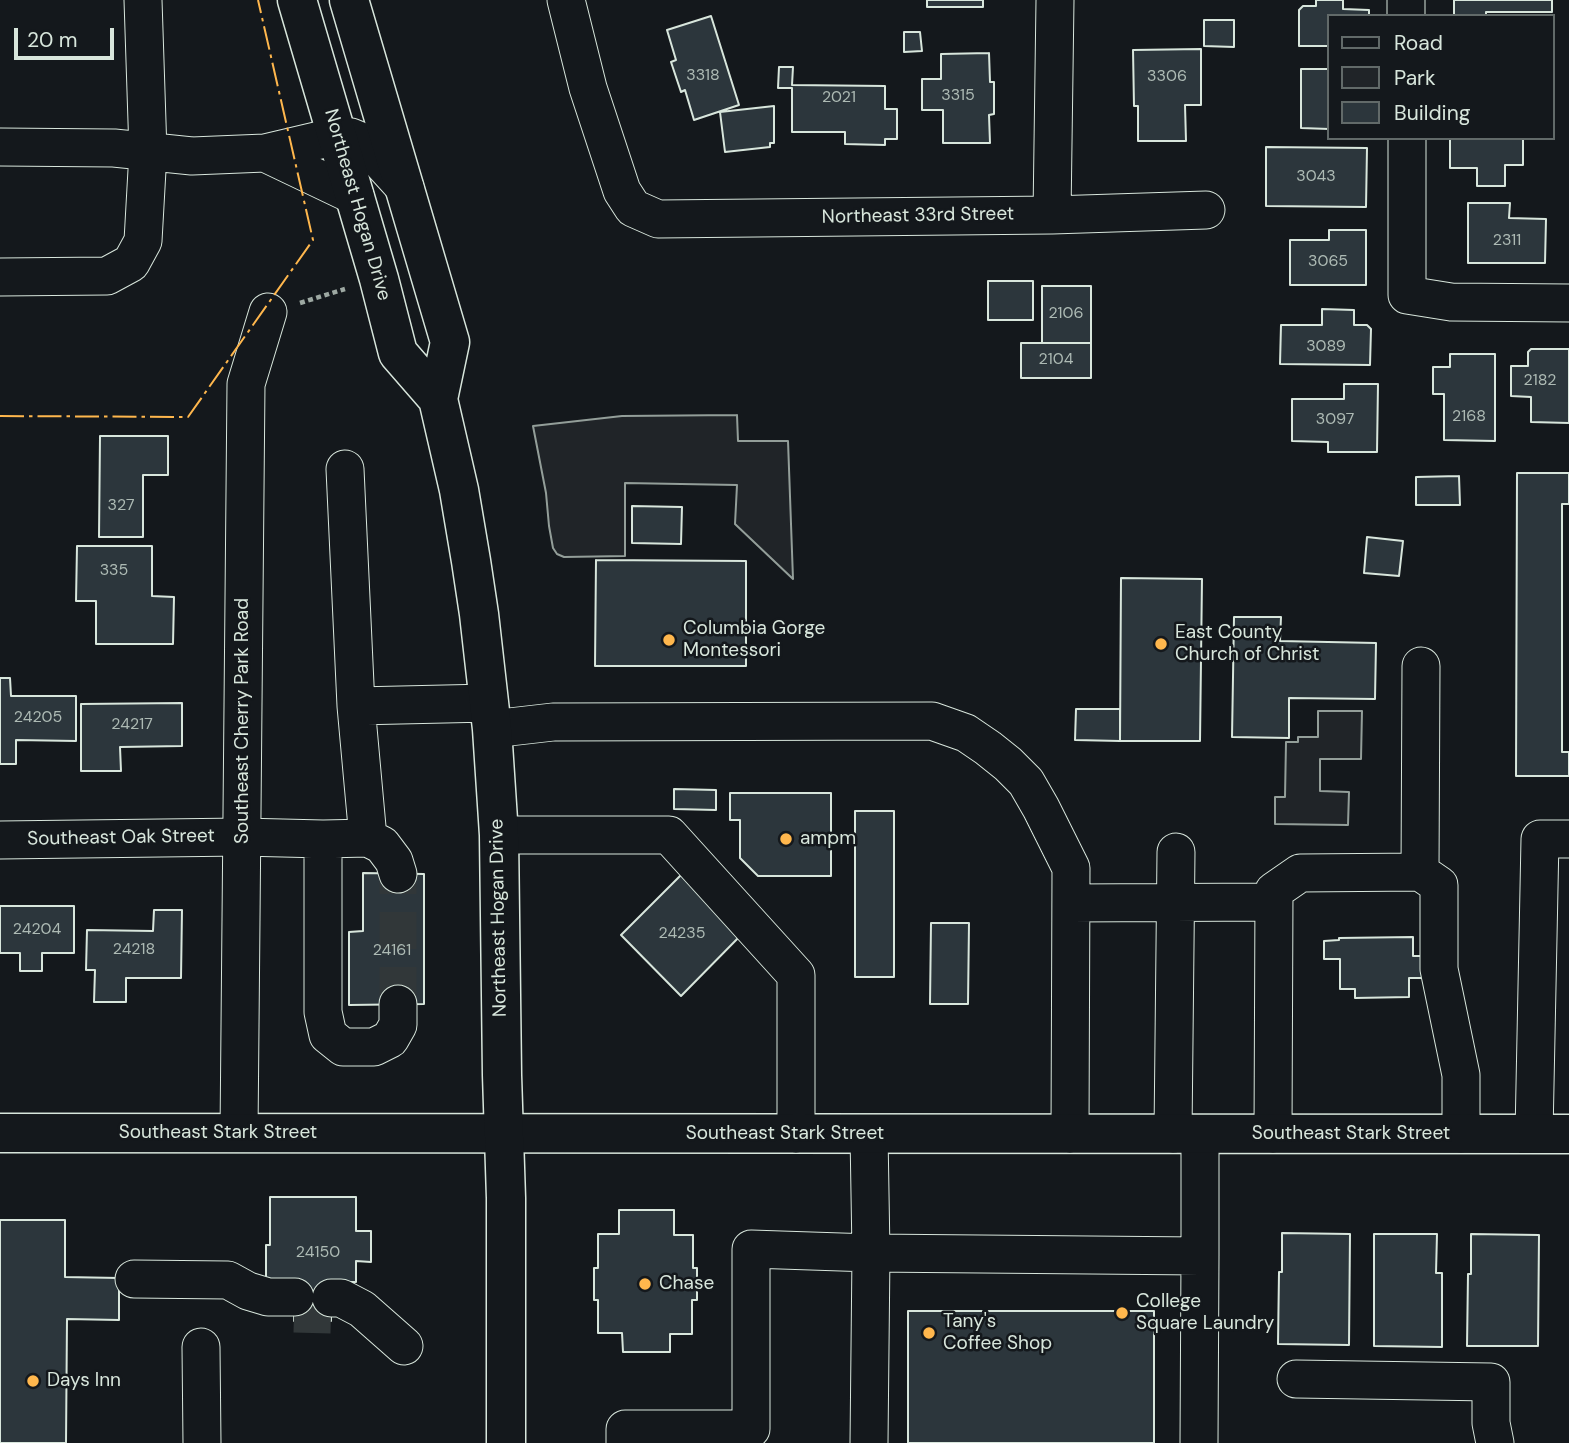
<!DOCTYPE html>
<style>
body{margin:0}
#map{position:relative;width:1569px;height:1443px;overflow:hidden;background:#14181c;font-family:"DM Sans",sans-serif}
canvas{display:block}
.legend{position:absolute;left:1327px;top:14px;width:228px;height:126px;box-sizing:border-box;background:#14181c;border:2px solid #626a69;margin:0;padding:9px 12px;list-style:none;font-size:21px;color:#d8e6dc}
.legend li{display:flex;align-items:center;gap:14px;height:35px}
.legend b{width:35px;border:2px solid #626a69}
.scale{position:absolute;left:14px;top:28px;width:100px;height:32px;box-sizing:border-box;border:4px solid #d8e6dc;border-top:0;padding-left:9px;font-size:21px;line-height:24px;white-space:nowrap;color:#d8e6dc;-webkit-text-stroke:5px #14181c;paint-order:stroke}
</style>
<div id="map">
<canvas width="1569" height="1443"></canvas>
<ul class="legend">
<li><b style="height:9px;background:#14181c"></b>Road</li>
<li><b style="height:19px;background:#202428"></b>Park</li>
<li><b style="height:19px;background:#2c363c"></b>Building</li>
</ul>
<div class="scale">20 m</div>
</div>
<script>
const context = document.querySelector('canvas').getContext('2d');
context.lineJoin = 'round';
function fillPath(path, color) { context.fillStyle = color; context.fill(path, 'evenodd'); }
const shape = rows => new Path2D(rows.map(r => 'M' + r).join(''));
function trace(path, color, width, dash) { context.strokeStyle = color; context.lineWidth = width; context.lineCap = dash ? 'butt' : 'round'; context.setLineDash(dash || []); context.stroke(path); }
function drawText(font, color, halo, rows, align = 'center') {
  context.font = font + ' "DM Sans",sans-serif'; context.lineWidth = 5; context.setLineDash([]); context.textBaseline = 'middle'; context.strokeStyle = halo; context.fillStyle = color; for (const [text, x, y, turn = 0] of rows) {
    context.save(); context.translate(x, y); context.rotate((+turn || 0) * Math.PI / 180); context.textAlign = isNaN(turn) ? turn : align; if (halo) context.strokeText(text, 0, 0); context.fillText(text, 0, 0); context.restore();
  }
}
const green = shape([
 [737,415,738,441,788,441,793,579,735,524,737,485,625,483,625,556,564,557,557,554,553,548,549,526,546,493,533,426,622,416,737,415],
 [1318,711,1362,711,1361,759,1320,759,1320,791,1349,792,1348,825,1275,824,1275,797,1285,797,1286,742,1298,742,1298,737,1318,737,1318,711]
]);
const building = shape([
 [927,0,983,0,983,7,927,7,927,0],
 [1316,0,1343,0,1343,9,1369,10,1369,16,1329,16,1329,46,1299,46,1299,10,1303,6,1316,6,1316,0],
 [1454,0,1552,0,1552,12,1486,12,1486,16,1454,16,1454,0],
 [711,16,739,105,694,120,685,90,681,92,671,62,676,60,667,30,711,16],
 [1204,20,1234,20,1234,47,1204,46,1204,20],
 [904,32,920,32,922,51,904,52,904,32],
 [1201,49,1201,105,1185,105,1186,141,1138,141,1138,106,1134,106,1133,50,1201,49],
 [989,53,990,82,994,82,994,114,989,115,990,143,943,143,943,110,922,110,922,79,941,79,941,54,989,53],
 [779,67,793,67,792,85,885,86,885,109,897,109,897,139,885,139,885,145,845,144,845,132,792,132,792,88,778,88,779,67],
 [1301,69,1329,69,1329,129,1301,128,1301,69],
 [774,106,774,143,770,143,770,147,725,152,720,112,774,106],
 [1450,138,1523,138,1523,165,1505,165,1505,186,1477,186,1477,168,1450,168,1450,138],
 [1266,147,1367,148,1366,207,1266,206,1266,147],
 [1468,203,1510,203,1509,218,1546,219,1545,263,1468,263,1468,203],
 [1329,230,1366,230,1366,285,1290,285,1290,240,1329,240,1329,230],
 [988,281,1033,281,1033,320,988,320,988,281],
 [1042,286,1091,286,1091,343,1042,343,1042,286],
 [1322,309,1354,310,1354,325,1367,325,1371,329,1370,365,1280,364,1281,325,1322,325,1322,309],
 [1021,343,1091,343,1091,378,1021,378,1021,343],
 [1531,349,1569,349,1569,423,1531,422,1531,397,1511,396,1511,366,1528,366,1528,352,1531,349],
 [1450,354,1495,354,1495,441,1444,440,1444,394,1433,394,1433,367,1450,367,1450,354],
 [1344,384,1378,384,1377,452,1328,452,1328,442,1292,441,1292,399,1344,399,1344,384],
 [100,436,168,436,168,475,143,475,143,537,99,537,100,436],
 [1517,473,1569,473,1569,504,1562,504,1562,752,1569,752,1569,776,1516,776,1517,473],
 [1459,476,1460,505,1416,505,1416,477,1459,476],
 [632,506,682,507,681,544,632,543,632,506],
 [1367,537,1403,541,1399,576,1364,573,1367,537],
 [77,546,152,546,152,596,174,597,173,644,96,644,96,601,76,601,77,546],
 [596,560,746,561,746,666,595,666,596,560],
 [1121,578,1202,579,1200,741,1120,741,1121,578],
 [1234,617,1281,617,1280,641,1376,643,1375,699,1289,698,1289,738,1232,737,1234,617],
 [0,678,10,678,11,696,76,696,76,741,16,740,16,764,0,764,0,678],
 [182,703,182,746,120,747,121,771,81,771,81,704,182,703],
 [1076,709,1120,709,1120,741,1075,740,1076,709],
 [674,789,716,790,716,810,674,809,674,789],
 [730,793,831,793,831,876,758,876,740,858,740,820,730,820,730,793],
 [855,811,894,811,894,977,855,977,855,811],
 [363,873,424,874,424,1004,349,1005,349,932,363,931,363,873],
 [683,873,744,932,681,996,621,935,683,873],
 [0,906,74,906,74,953,42,953,42,971,20,971,20,953,0,953,0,906],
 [154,910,182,910,181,978,126,978,126,1002,94,1002,95,970,86,970,87,930,153,931,154,910],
 [931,923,969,923,968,1004,930,1004,931,923],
 [1413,937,1413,956,1429,956,1430,978,1409,978,1409,997,1355,998,1355,989,1340,989,1340,959,1324,959,1324,941,1339,940,1339,938,1413,937],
 [270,1197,356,1197,356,1231,371,1231,371,1262,356,1261,356,1282,331,1282,331,1321,294,1321,295,1284,266,1283,266,1245,270,1245,270,1197],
 [619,1210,674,1210,674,1235,693,1235,693,1268,697,1268,697,1300,692,1300,692,1334,670,1334,670,1352,623,1352,622,1333,598,1333,598,1300,594,1300,594,1268,598,1268,598,1234,619,1234,619,1210],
 [0,1220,65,1220,65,1277,119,1278,119,1320,67,1319,66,1443,0,1443,0,1220],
 [1282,1233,1350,1234,1349,1345,1278,1344,1279,1272,1282,1272,1282,1233],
 [1374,1234,1437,1234,1436,1273,1442,1273,1442,1347,1374,1346,1374,1234],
 [1471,1234,1539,1235,1538,1346,1467,1346,1468,1274,1471,1274,1471,1234],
 [908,1311,1154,1311,1154,1443,908,1443,908,1311]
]);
const minorTunnel = shape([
 [398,1004,398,874],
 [294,1314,331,1315]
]);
const path = shape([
 [300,303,345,289]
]);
const minor = shape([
 [566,0,588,88,622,191,633,208,658,219,1052,215,1206,210],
 [1406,0,1406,16],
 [1407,138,1407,295,1451,302,1569,303],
 [0,147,114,148,192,156,265,153,337,136,351,137,363,142,405,188],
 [265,153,355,196],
 [1052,215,1055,0],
 [0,277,107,276,131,263,143,241,148,152,143,0],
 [345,469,356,706,489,703],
 [492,729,553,722,932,721,966,733,988,748,1008,764,1026,782,1041,808,1071,868,1070,1134],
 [499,835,669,835,796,975,796,1134],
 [368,838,382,845,394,861,398,874],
 [323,839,323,1012,328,1035,343,1047,374,1047,390,1039,398,1025,398,1004],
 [0,840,242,837,323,839,368,838,356,706],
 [1420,872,1421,666],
 [1071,903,1274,902],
 [239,1133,246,384,268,312],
 [1173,1134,1176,852],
 [1273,1134,1274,891,1300,873,1420,872,1439,885,1439,969,1461,1075,1461,1134],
 [1534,1134,1540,839,1569,839],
 [134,1279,228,1280,248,1291,268,1297,295,1297],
 [331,1298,341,1298,362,1309,404,1346],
 [201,1347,202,1443],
 [1296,1379,1491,1382,1491,1423,1495,1443],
 [625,1443,625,1429,751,1429,751,1249,871,1253,1200,1256,1200,1134],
 [869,1443,871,1253,869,1134],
 [1199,1443,1200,1256]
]);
const major = shape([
 [0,1133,1569,1134]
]);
const highway = shape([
 [297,0,379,279,398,353,438,399],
 [349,0,450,342,438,399,459,490,471,561,479,614,492,729,499,835,502,1075,506,1198,506,1443]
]);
const power = shape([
 [0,416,188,417,313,240,258,0]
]);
const markers = [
 [669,640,7,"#ffb74d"],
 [1161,644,7,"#ffb74d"],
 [786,839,7,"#ffb74d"],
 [645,1284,7,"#ffb74d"],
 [1122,1313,7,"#ffb74d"],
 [929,1333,7,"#ffb74d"],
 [33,1381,7,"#ffb74d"]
];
const numberNames = [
 ["3318",703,76],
 ["3306",1167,77],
 ["3315",958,96],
 ["2021",839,98],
 ["3043",1316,177],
 ["2311",1507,241],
 ["3065",1328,262],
 ["2106",1066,314],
 ["3089",1326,347],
 ["2104",1056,360],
 ["2182",1540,381],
 ["2168",1469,417],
 ["3097",1335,420],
 ["327",121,506],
 ["335",114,571],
 ["24205",38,718],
 ["24217",132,725],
 ["24204",37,930],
 ["24235",682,934],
 ["24218",134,950],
 ["24161",392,951],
 ["24150",318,1253]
];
const streetNames = [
 ["Northeast Hogan Drive",357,205,74],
 ["Northeast 33rd Street",918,216,-1],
 ["Southeast Cherry Park Road",243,721,-90],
 ["Southeast Oak Street",121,838,-1],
 ["Northeast Hogan Drive",499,918,-91],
 ["Southeast Stark Street",218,1133],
 ["Southeast Stark Street",785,1134],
 ["Southeast Stark Street",1351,1134]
];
const poiNames = [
 ["Columbia Gorge",683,629],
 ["Montessori",683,651],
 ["East County",1175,633],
 ["Church of Christ",1175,655],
 ["ampm",800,839],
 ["Chase",659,1284],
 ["College",1136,1302],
 ["Square Laundry",1136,1324],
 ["Tany's",943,1322],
 ["Coffee Shop",943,1344],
 ["Days Inn",47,1381]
];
fillPath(green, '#202428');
trace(green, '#939e99', 2);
fillPath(building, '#2c363c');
trace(building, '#d8e6dc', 2);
trace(minorTunnel, '#313739', 37, [37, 18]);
trace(minor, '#d8e6dc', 39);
trace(major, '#d8e6dc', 41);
trace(highway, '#d8e6dc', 41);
trace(path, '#9da8a2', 4.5, [5, 3.5]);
trace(minor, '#14181c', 37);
trace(major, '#14181c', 38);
trace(highway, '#14181c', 38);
trace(power, '#ffb74d', 2, [24, 5, 3.5, 5]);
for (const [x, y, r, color] of markers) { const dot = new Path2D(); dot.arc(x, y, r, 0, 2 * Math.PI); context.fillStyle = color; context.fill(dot); trace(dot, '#14181c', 2.5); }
drawText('16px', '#adbab4', null, numberNames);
drawText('19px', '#d8e6dc', '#14181c', streetNames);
drawText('19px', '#d8e6dc', '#14181c', poiNames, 'left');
</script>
